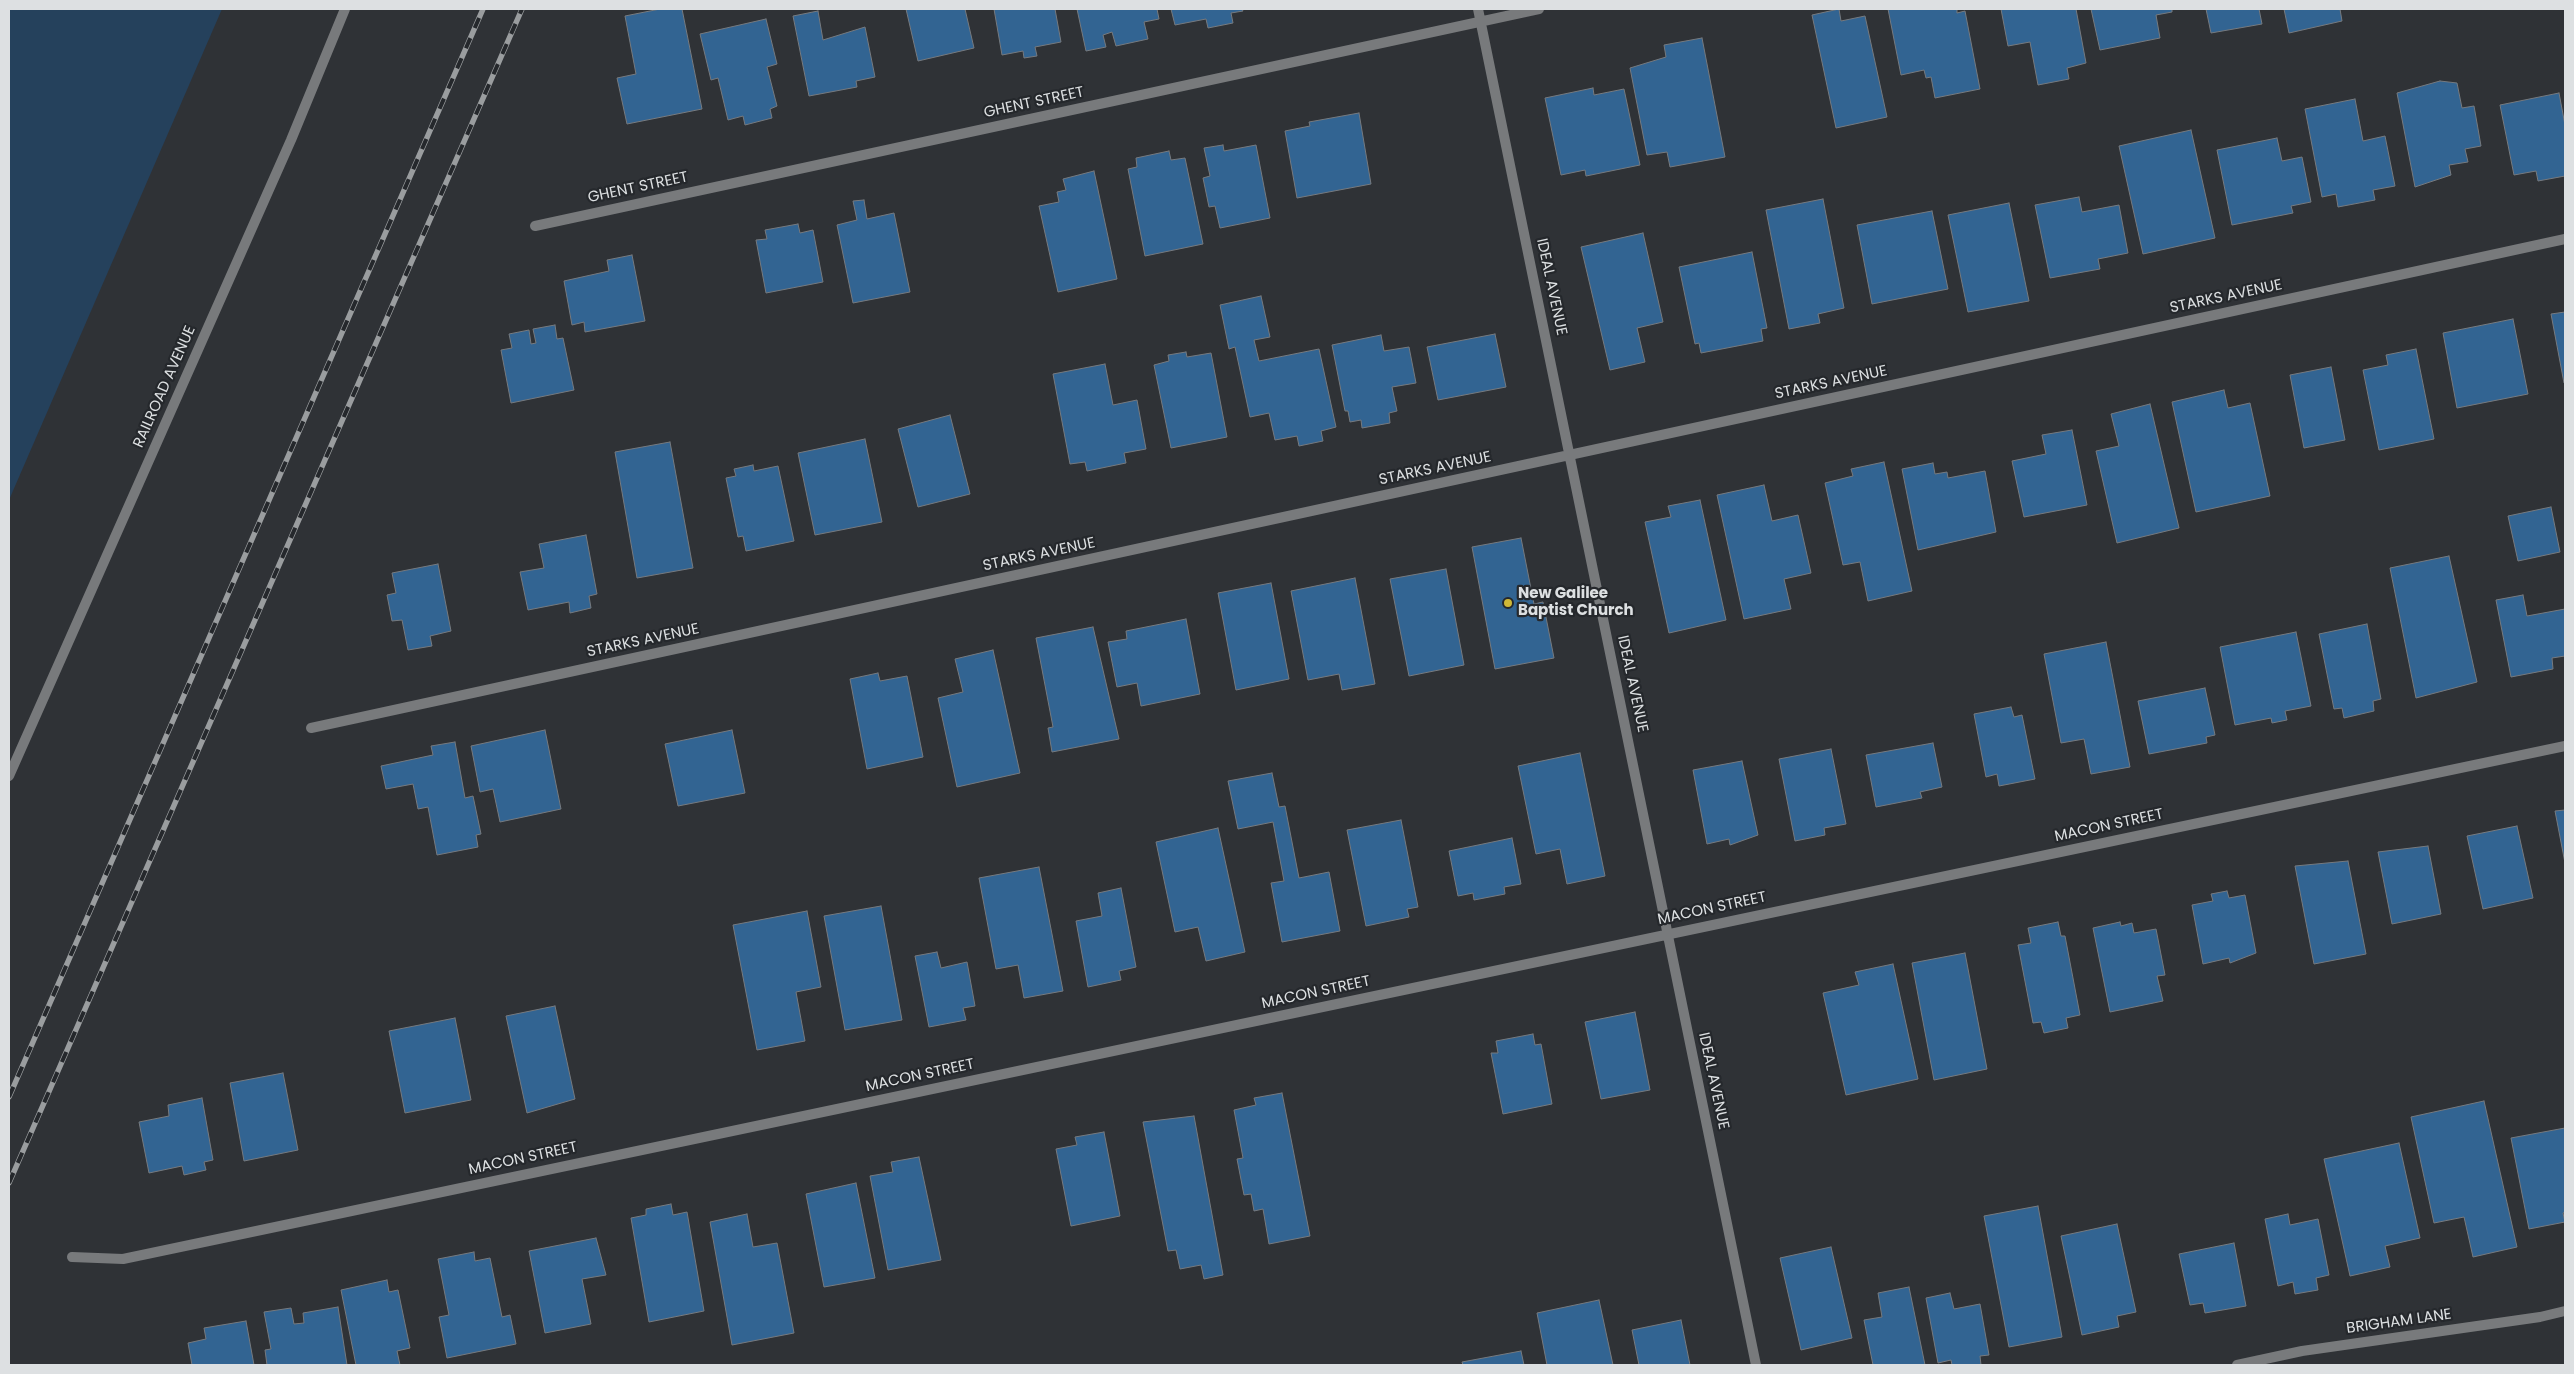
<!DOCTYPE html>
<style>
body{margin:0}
#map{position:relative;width:2574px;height:1374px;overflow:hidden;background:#2f3236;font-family:Poppins,sans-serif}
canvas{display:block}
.frame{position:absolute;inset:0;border:10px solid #dde0e2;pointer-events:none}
</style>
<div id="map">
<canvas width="2574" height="1374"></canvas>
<div class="frame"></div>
</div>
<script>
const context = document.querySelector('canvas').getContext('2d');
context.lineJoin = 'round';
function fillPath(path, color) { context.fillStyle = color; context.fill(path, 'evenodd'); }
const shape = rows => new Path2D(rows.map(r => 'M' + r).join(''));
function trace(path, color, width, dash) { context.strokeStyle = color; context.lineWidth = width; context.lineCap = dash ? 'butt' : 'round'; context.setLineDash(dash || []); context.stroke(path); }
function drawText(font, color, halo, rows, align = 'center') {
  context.font = font + ' Poppins,sans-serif'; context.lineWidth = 4.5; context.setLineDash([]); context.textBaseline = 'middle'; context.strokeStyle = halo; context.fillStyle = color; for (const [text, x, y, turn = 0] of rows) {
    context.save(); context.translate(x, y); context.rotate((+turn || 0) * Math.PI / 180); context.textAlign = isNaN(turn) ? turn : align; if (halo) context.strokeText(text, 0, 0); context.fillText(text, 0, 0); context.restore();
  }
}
const green = shape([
 [9,9,222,9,9,500]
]);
const building = shape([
 [660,9,682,9,702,109,627,124,617,78,636,74,625,16,660,9],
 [906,9,965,9,974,48,918,61,906,9],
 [994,9,1055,9,1061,42,1035,47,1037,56,1024,58,1023,51,1002,55,994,9],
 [1077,9,1157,9,1159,19,1144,22,1148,39,1116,46,1112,32,1103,35,1106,47,1086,51,1077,9],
 [1171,9,1242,9,1243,11,1231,13,1233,23,1208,28,1206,19,1175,25,1171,9],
 [1839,9,1841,21,1865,16,1887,117,1836,128,1812,15,1839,9],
 [1888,9,1957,9,1957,13,1965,11,1980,89,1935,98,1931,77,1926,78,1924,70,1901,75,1888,9],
 [2001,9,2076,9,2086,63,2067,68,2069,79,2038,85,2030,42,2008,46,2001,9],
 [2091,9,2172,9,2172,12,2156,15,2160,38,2100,50,2091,9],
 [2206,9,2259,9,2262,24,2211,33,2206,9],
 [2284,9,2340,9,2342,21,2289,33,2284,9],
 [818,11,823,40,865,27,875,77,856,81,857,87,809,96,793,16,818,11],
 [766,19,777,64,767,67,777,106,770,109,772,118,745,125,743,116,728,120,718,78,711,80,700,34,766,19],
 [1702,38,1725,157,1670,167,1667,152,1647,155,1630,68,1666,57,1664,45,1702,38],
 [2440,81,2457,83,2462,108,2474,106,2481,146,2465,149,2468,162,2449,165,2451,175,2415,187,2397,93,2440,81],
 [1593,88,1594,95,1624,89,1640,165,1586,176,1585,170,1561,175,1545,98,1593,88],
 [2559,93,2565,125,2565,176,2538,181,2536,171,2514,175,2500,105,2559,93],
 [2355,99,2363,141,2385,136,2395,186,2373,190,2375,200,2338,207,2336,194,2322,197,2305,109,2355,99],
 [1359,113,1371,184,1297,198,1285,131,1310,126,1309,122,1359,113],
 [2191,130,2215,238,2143,254,2119,146,2191,130],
 [2277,138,2282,161,2302,157,2311,202,2291,206,2293,213,2232,225,2217,150,2277,138],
 [1223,145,1224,151,1256,145,1270,218,1220,228,1215,206,1209,207,1203,178,1210,176,1204,148,1223,145],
 [1169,151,1171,160,1185,158,1203,244,1145,256,1128,169,1137,167,1136,158,1169,151],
 [1094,171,1117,279,1058,292,1039,206,1059,202,1057,192,1066,190,1063,179,1094,171],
 [2079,197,2082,212,2119,205,2128,253,2098,259,2100,269,2050,278,2035,205,2079,197],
 [1823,199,1844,308,1818,314,1820,323,1789,329,1766,210,1823,199],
 [864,200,867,219,894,213,910,292,853,303,837,225,857,220,853,201,864,200],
 [2009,203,2029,301,1968,312,1948,215,2009,203],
 [1932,211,1948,289,1872,304,1857,225,1932,211],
 [798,224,800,233,813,230,823,282,766,293,756,240,767,239,765,230,798,224],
 [1643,233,1663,322,1637,328,1645,362,1610,370,1581,247,1643,233],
 [1752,252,1767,328,1761,329,1763,341,1701,353,1699,343,1695,344,1679,267,1752,252],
 [632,255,645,321,585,332,584,322,572,325,564,281,609,271,607,260,632,255],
 [1261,296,1270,337,1254,340,1259,361,1319,349,1336,427,1321,431,1323,441,1299,446,1297,436,1275,440,1269,413,1250,417,1235,347,1229,349,1220,305,1261,296],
 [2565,312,2565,383,2564,383,2551,314,2565,312],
 [2513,319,2528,394,2457,408,2443,333,2513,319],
 [555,325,557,339,563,338,574,390,511,403,501,350,512,348,509,334,529,330,531,344,536,343,533,329,555,325],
 [1495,334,1506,387,1438,400,1427,347,1495,334],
 [1381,335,1384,351,1409,347,1416,383,1392,387,1397,411,1389,413,1390,423,1362,428,1361,420,1350,422,1348,411,1345,411,1332,345,1381,335],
 [2416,349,2434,439,2379,450,2363,370,2388,365,2386,355,2416,349],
 [1186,352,1187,357,1211,353,1227,437,1171,448,1154,365,1169,361,1168,355,1186,352],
 [1105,364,1113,405,1137,400,1146,449,1124,453,1126,463,1087,471,1085,462,1070,464,1053,374,1105,364],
 [2331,367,2345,440,2304,448,2290,375,2331,367],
 [2224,390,2228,408,2250,403,2270,496,2196,512,2172,402,2224,390],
 [2150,404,2179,528,2117,543,2096,451,2119,446,2111,414,2150,404],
 [950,415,970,494,918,507,898,429,950,415],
 [2072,430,2087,505,2024,517,2012,461,2046,454,2042,435,2072,430],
 [865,439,882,522,815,535,798,453,865,439],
 [670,442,693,568,637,578,615,452,670,442],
 [1884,462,1912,591,1868,601,1860,562,1843,565,1825,483,1853,476,1851,469,1884,462],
 [1933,463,1935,474,1947,472,1948,478,1985,471,1996,532,1918,550,1902,469,1933,463],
 [753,465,754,471,778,466,794,541,746,551,743,536,738,537,726,478,736,476,734,469,753,465],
 [1764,485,1772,521,1798,515,1811,573,1784,579,1791,609,1744,619,1717,495,1764,485],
 [1700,500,1726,620,1669,633,1645,522,1671,517,1668,506,1700,500],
 [2551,507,2560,552,2518,561,2508,516,2551,507],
 [586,535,597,594,589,596,591,608,570,613,569,602,528,610,520,572,544,568,539,544,586,535],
 [1521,538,1534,604,1543,602,1554,658,1495,669,1472,547,1521,538],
 [2449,556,2477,682,2416,698,2390,568,2449,556],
 [438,564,451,631,430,636,432,646,408,650,402,620,392,621,387,595,396,593,392,573,438,564],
 [1446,569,1464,665,1409,676,1390,579,1446,569],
 [1355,578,1375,684,1342,690,1339,674,1308,680,1291,591,1355,578],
 [1271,583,1289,679,1236,690,1218,593,1271,583],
 [2523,595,2527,616,2565,609,2565,656,2552,658,2553,669,2511,677,2496,600,2523,595],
 [1186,619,1200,694,1141,706,1137,683,1117,687,1108,642,1127,639,1126,631,1186,619],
 [2367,624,2381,699,2373,701,2374,711,2344,718,2342,708,2334,709,2319,634,2367,624],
 [1093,627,1119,739,1052,752,1048,728,1053,727,1036,638,1093,627],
 [2296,632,2311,706,2285,711,2287,720,2272,723,2271,718,2235,725,2220,647,2296,632],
 [2106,642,2130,767,2091,774,2084,739,2061,743,2044,654,2106,642],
 [993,650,1020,773,957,787,938,698,963,692,955,659,993,650],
 [878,673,880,681,907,676,923,757,867,769,850,679,878,673],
 [2205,688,2215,735,2206,737,2207,743,2149,754,2138,701,2205,688],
 [2011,707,2014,717,2022,715,2035,779,1999,786,1997,774,1986,777,1974,714,2011,707],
 [545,730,561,809,500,822,493,789,480,792,471,746,545,730],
 [732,730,745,793,678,806,665,744,732,730],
 [455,742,465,798,473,796,481,834,476,835,478,847,437,855,428,807,418,809,413,784,386,789,381,766,433,755,431,746,455,742],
 [1933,743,1942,787,1920,792,1922,798,1876,807,1866,755,1933,743],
 [1831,749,1846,824,1824,828,1825,835,1795,841,1779,759,1831,749],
 [1580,753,1605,876,1567,884,1560,849,1536,854,1518,766,1580,753],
 [1742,761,1758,835,1730,845,1729,839,1707,844,1693,770,1742,761],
 [1272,773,1279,807,1285,806,1299,878,1329,872,1340,931,1282,942,1271,883,1284,881,1273,822,1238,829,1228,781,1272,773],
 [2565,810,2565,863,2555,811,2565,810],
 [1401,820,1418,907,1407,909,1409,917,1366,926,1347,830,1401,820],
 [2517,826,2533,898,2483,909,2467,836,2517,826],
 [1218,828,1245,952,1206,961,1198,927,1175,932,1156,842,1218,828],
 [1512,838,1521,884,1504,887,1505,894,1474,900,1473,893,1458,896,1449,851,1512,838],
 [2428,846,2441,914,2392,924,2378,852,2428,846],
 [2348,861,2366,954,2314,964,2295,866,2348,861],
 [1039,867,1063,991,1024,998,1018,965,996,969,979,878,1039,867],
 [1121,888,1136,967,1119,971,1121,980,1088,987,1076,921,1102,916,1098,893,1121,888],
 [2227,891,2229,898,2245,895,2256,953,2230,963,2229,958,2203,964,2192,905,2213,901,2211,894,2227,891],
 [881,906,902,1020,845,1030,824,916,881,906],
 [807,911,821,987,796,992,805,1041,757,1050,733,925,807,911],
 [2058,922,2061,936,2065,936,2080,1015,2066,1018,2068,1028,2044,1033,2041,1022,2033,1023,2018,945,2031,943,2028,928,2058,922],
 [2120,922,2121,926,2132,923,2134,933,2156,929,2165,975,2157,976,2163,1001,2110,1012,2093,928,2120,922],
 [937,952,941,968,967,962,975,1006,963,1008,966,1020,929,1027,915,956,937,952],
 [1965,953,1987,1069,1934,1080,1912,963,1965,953],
 [1893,964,1918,1079,1846,1095,1823,993,1859,985,1855,972,1893,964],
 [555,1006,575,1099,527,1113,506,1016,555,1006],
 [1635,1012,1650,1090,1601,1099,1585,1022,1635,1012],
 [455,1018,471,1100,405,1113,389,1031,455,1018],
 [1533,1034,1535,1045,1541,1044,1552,1104,1503,1114,1491,1053,1498,1053,1496,1041,1533,1034],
 [283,1073,298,1150,244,1161,230,1083,283,1073],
 [1282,1093,1310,1236,1269,1244,1263,1209,1254,1211,1251,1194,1244,1195,1237,1159,1243,1158,1234,1110,1256,1105,1254,1098,1282,1093],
 [202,1098,213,1160,204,1162,206,1170,184,1175,182,1166,149,1173,139,1122,169,1116,168,1105,202,1098],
 [2484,1101,2517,1247,2473,1257,2464,1217,2434,1223,2411,1117,2484,1101],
 [1194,1116,1223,1275,1204,1279,1201,1265,1180,1269,1176,1250,1168,1251,1143,1122,1194,1116],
 [2565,1128,2565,1212,2563,1213,2565,1222,2529,1229,2511,1138,2565,1128],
 [1104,1132,1120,1216,1071,1226,1056,1149,1077,1145,1075,1137,1104,1132],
 [2399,1143,2420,1238,2385,1246,2390,1267,2350,1276,2324,1159,2399,1143],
 [919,1157,941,1260,888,1270,870,1176,893,1172,891,1162,919,1157],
 [856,1183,875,1278,824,1287,806,1194,856,1183],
 [671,1204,673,1215,687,1212,704,1311,649,1322,631,1218,646,1215,646,1209,671,1204],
 [2038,1206,2062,1337,2009,1347,1984,1216,2038,1206],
 [747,1214,753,1247,777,1243,794,1333,732,1345,710,1222,747,1214],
 [2288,1214,2290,1225,2318,1219,2329,1275,2316,1278,2318,1290,2295,1294,2293,1282,2278,1286,2265,1219,2288,1214],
 [2117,1224,2136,1312,2117,1316,2119,1327,2082,1335,2061,1236,2117,1224],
 [596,1238,606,1275,582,1279,591,1324,545,1333,529,1251,596,1238],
 [2234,1243,2246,1306,2205,1313,2203,1303,2190,1305,2179,1254,2234,1243],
 [1831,1247,1852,1338,1801,1350,1780,1258,1831,1247],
 [474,1252,475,1261,490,1258,502,1317,510,1315,516,1344,447,1358,439,1317,449,1315,438,1259,474,1252],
 [387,1280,389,1292,398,1290,410,1348,397,1351,400,1365,356,1365,341,1290,387,1280],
 [1909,1287,1925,1365,1873,1365,1864,1320,1882,1317,1878,1293,1909,1287],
 [1950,1293,1954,1309,1980,1304,1989,1355,1980,1356,1981,1365,1952,1365,1951,1360,1938,1363,1926,1298,1950,1293],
 [1599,1300,1613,1365,1547,1365,1537,1313,1599,1300],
 [338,1307,347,1365,267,1365,265,1350,271,1349,264,1312,291,1308,294,1324,304,1323,303,1313,338,1307],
 [1681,1320,1690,1365,1639,1365,1632,1330,1681,1320],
 [246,1321,254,1365,192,1365,188,1343,206,1339,204,1328,246,1321],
 [1521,1351,1524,1365,1463,1365,1462,1362,1521,1351]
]);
const street = shape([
 [1478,9,1756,1365],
 [535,226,1539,9],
 [311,728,2565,239],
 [9,776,291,140,345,9],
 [72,1257,123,1259,2565,746],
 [2237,1365,2302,1351,2540,1317,2565,1311]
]);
const rail = shape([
 [9,1097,483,9],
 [9,1183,522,9]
]);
const markers = [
 [1508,603,5,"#cfb837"]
];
const streetNames = [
 ["GHENT STREET",1034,103,-12],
 ["GHENT STREET",638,188,-12],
 ["IDEAL AVENUE",1551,287,78],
 ["STARKS AVENUE",2226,297,-12],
 ["STARKS AVENUE",1831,383,-12],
 ["RAILROAD AVENUE",165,387,-66],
 ["STARKS AVENUE",1435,469,-12],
 ["STARKS AVENUE",1039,555,-12],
 ["STARKS AVENUE",643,641,-12],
 ["IDEAL AVENUE",1632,684,78],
 ["MACON STREET",2109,826,-12],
 ["MACON STREET",1712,909,-12],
 ["MACON STREET",1316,993,-12],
 ["MACON STREET",920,1076,-12],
 ["IDEAL AVENUE",1713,1081,78],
 ["MACON STREET",523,1159,-12],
 ["BRIGHAM LANE",2399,1322,-8]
];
const poiNames = [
 ["New Galilee",1518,594],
 ["Baptist Church",1518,611]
];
fillPath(green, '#25415c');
fillPath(building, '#326492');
trace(building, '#767a7f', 1);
trace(street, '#787a7c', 10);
trace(rail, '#9a9d9f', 5.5);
trace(rail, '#25282c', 4, [11]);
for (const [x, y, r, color] of markers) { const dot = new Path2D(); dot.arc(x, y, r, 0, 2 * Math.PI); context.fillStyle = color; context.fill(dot); trace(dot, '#25282c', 2); }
drawText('15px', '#dde0e2', '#25282c', streetNames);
drawText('bold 15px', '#dde0e2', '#25282c', poiNames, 'left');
</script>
